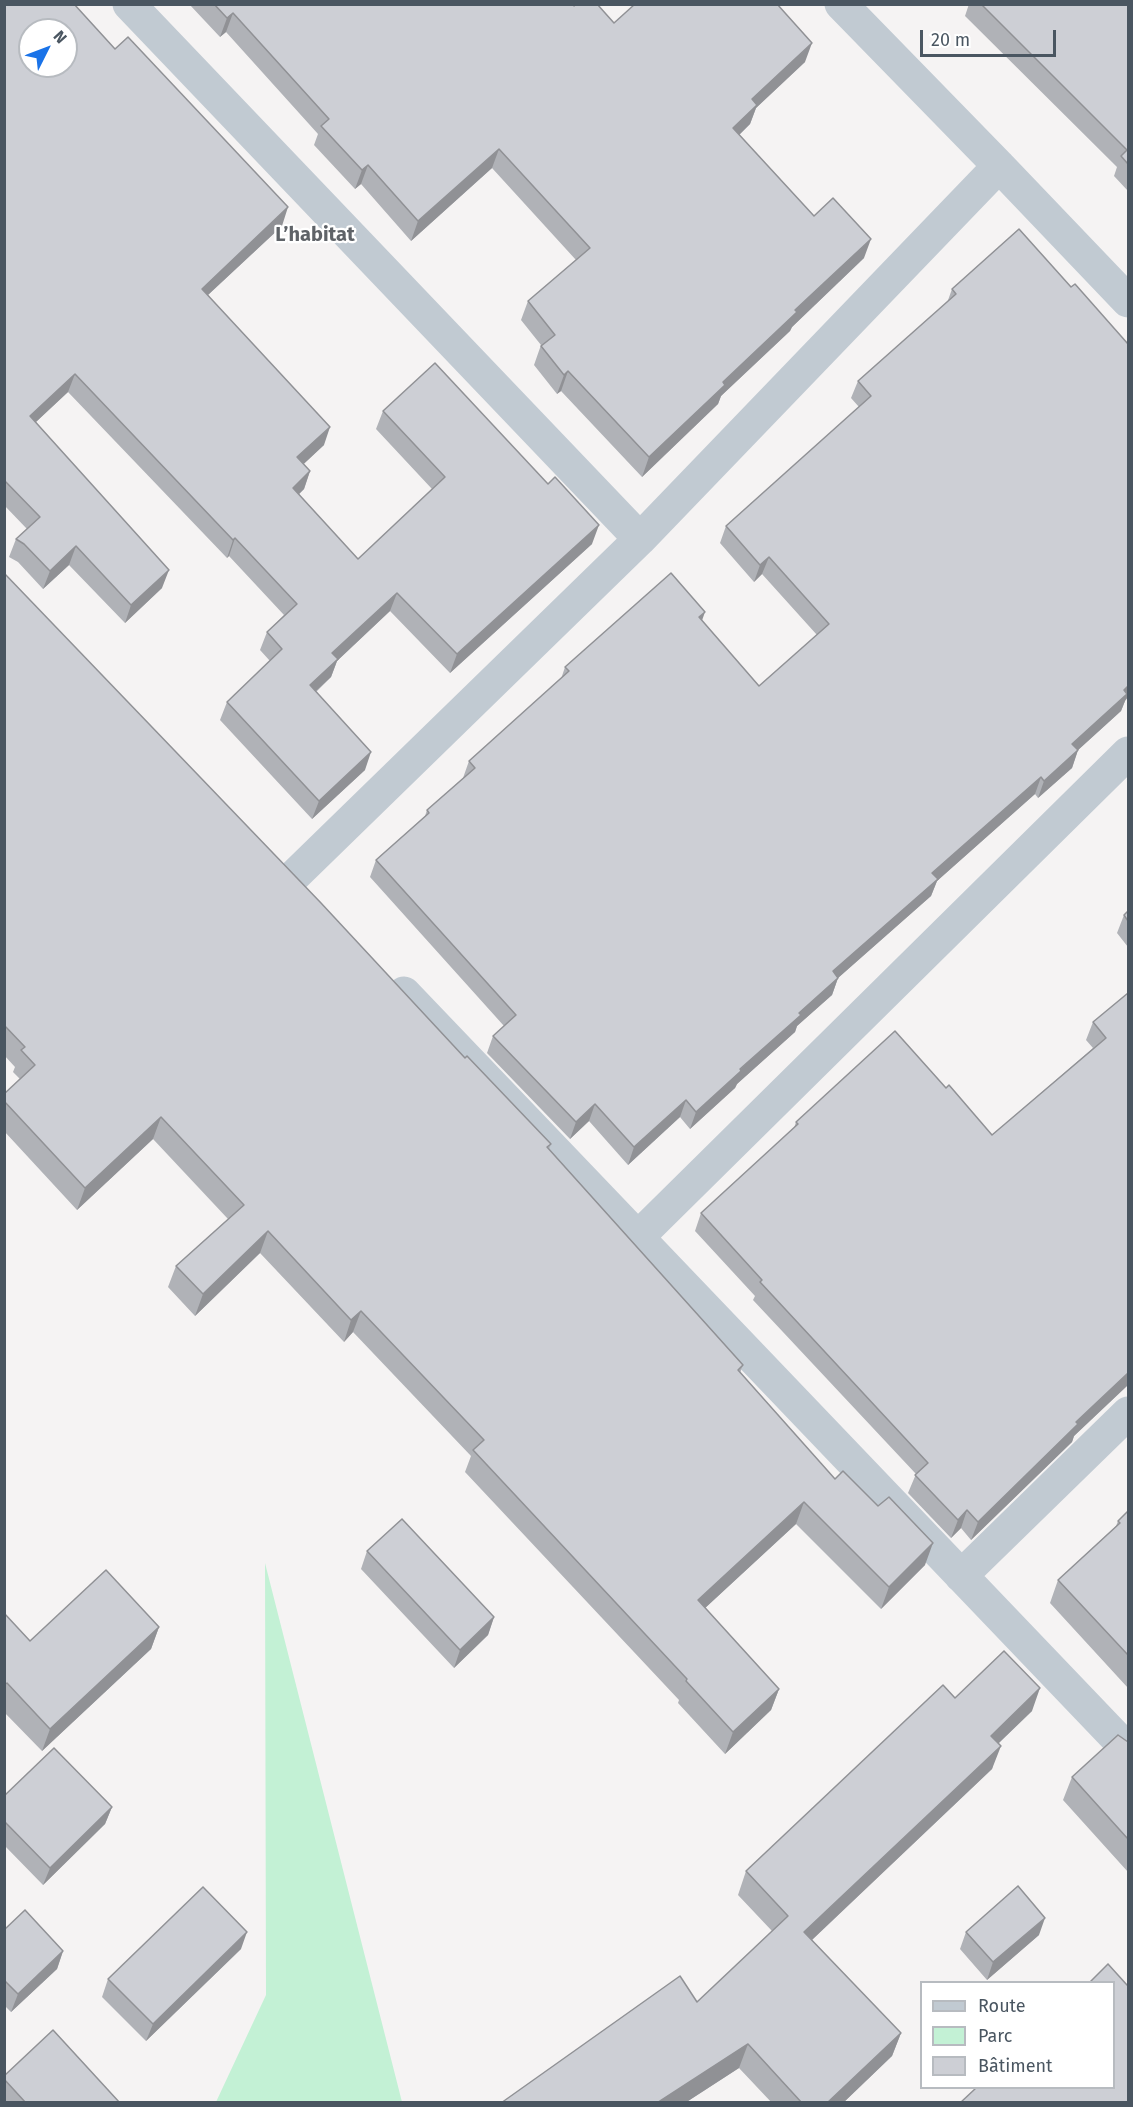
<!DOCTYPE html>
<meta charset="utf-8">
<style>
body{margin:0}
#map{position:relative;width:1133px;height:2107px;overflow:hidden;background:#f5f3f3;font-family:"Fira Sans",sans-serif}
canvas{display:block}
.frame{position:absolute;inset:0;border:6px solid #4a5661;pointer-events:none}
.legend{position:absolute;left:920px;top:1981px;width:195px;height:108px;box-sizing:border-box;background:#fff;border:2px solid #b7bbc0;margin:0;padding:8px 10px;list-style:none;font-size:18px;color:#4a5661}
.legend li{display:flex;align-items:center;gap:12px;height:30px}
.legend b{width:30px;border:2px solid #b7bbc0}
.north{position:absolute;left:18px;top:18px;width:60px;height:60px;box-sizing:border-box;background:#fff;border:2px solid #b7bbc0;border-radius:50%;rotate:48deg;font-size:16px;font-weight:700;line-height:24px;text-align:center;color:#4a5661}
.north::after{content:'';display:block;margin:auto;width:21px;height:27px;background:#1a73e8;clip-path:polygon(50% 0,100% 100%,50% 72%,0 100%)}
.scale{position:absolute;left:920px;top:30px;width:136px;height:27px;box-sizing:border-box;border:3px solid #4a5661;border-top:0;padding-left:8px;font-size:18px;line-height:21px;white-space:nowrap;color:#4a5661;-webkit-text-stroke:4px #fff;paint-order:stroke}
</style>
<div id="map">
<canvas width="1133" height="2107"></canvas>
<div class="frame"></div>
<ul class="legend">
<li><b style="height:8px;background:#c1cad2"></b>Route</li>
<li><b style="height:16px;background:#c3f1d5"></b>Parc</li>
<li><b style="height:16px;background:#cdcfd5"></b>Bâtiment</li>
</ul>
<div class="north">N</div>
<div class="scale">20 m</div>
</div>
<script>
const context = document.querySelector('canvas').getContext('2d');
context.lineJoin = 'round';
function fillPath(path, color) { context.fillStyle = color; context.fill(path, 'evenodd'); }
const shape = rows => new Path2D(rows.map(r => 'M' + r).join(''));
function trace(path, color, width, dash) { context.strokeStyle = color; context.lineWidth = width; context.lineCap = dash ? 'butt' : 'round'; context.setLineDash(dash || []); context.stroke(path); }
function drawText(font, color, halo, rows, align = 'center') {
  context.font = font + ' "Fira Sans",sans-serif'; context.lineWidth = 4.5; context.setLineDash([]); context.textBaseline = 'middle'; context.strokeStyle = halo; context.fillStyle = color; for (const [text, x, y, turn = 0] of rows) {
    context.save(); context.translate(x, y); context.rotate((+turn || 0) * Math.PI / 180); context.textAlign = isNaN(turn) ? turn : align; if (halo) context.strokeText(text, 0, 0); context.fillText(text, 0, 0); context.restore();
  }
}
const green = shape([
 [265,1563,402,2102,216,2102,266,1995]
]);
const minor = shape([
 [129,4,640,539],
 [841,4,999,166,1128,301],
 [293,877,640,539,999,166],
 [404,993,1128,1750],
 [637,1238,1128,753],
 [961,1576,1128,1413]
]);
const wall = shape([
 [4,4,115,49,282,226,208,295,324,445,303,464,310,471,304,489,298,495,358,559,432,489,376,429,383,411,592,544,450,673,390,611,337,661,331,677,316,692,365,770,312,819,220,720,227,702,270,661,260,650,267,632,284,615,229,556,227,558,68,392,36,422,162,588,125,623,69,565,43,589,18,562,9,557,16,539,27,529,4,505],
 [189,4,573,4,614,23,805,62,756,108,750,124,739,135,814,216,864,258,792,327,790,331,721,396,718,404,642,477,561,391,557,394,534,365,541,345,521,320,528,301,576,260,492,168,411,241,361,184,355,189,314,145,318,134,226,32,220,37],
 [969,4,1128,4,1128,191,1114,176,1117,167,965,16],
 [1019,229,1125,701,1121,711,1078,750,1072,768,1038,798,1035,794,937,881,931,896,838,978,832,995,797,1026,795,1032,737,1084,735,1088,690,1129,680,1117,628,1165,589,1121,570,1139,487,1053,493,1036,504,1026,370,877,376,860,425,816,427,810,463,778,469,761,561,679,565,667,702,621,759,686,817,635,762,574,754,582,720,543,726,526,859,407,851,398,858,381,947,303,952,289],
 [4,573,465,1058,551,1144,549,1149,743,1365,740,1373,835,1479,925,1565,881,1609,796,1524,705,1608,779,1689,771,1710,725,1754,678,1703,679,1700,465,1472,471,1456,353,1332,344,1342,260,1253,195,1316,168,1287,176,1266,228,1219,153,1139,77,1210,4,1131,4,1094,20,1079,13,1072,15,1067,4,1055],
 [1128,911,1128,947,1117,933,1124,915],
 [1128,993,1128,1385,1074,1436,1072,1442,971,1540,961,1528,951,1538,908,1493,916,1474,753,1300,755,1296,695,1231,701,1213,794,1128,796,1122,946,1088,992,1135,1093,1048,1086,1040,1093,1022],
 [1128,1511,1128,1688,1050,1603,1058,1580,1116,1526,1118,1521],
 [367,1551,494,1617,488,1635,454,1668,361,1569],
 [4,1613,30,1641,159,1627,151,1649,42,1751,4,1712],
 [955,1698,1032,1711,998,1744,992,1769,812,1940,901,2033,892,2056,843,2103,772,2103,739,2068,685,2103,501,2103,697,2002,772,1931,738,1895,746,1871],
 [1128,1742,1128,1872,1063,1800,1072,1777],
 [4,1796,112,1807,105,1824,43,1885,4,1845],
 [4,1930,63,1951,57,1969,11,2012,4,2005],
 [966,1932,1039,1935,987,1980,960,1949],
 [241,1949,146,2041,102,1997,108,1979],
 [4,2079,120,2103,4,2103]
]);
const shadedWall = shape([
 [233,13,226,32,220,37,227,18],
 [812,43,805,62,756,108,750,124,726,148,733,128,752,99],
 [499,149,492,168,411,241,418,221],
 [368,165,361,184,355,189,362,170],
 [288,207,282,226,195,307,202,289],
 [871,239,864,258,792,327,790,331,721,396,718,404,642,477,649,457,723,382,795,310],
 [568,371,561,391,557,394,564,375],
 [75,374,68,392,23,434,30,416],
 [330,427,324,445,291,476,297,457],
 [310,471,304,489,286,507,293,488],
 [599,525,592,544,450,673,457,654],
 [235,538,229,556,227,558,233,540],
 [76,546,69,565,43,589,50,571],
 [769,557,762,574,754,582,760,565],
 [169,570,162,588,125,623,131,605],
 [397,593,390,611,337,661,331,677,303,703,310,685,332,653],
 [705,612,699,629,699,617],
 [1128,686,1128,697,1125,701,1121,711,1066,761,1072,744],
 [1078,750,1072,768,1038,798,1044,781],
 [371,752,365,770,312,819,319,801],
 [1041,777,1035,794,937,881,931,896,838,978,832,995,797,1026,795,1032,737,1084,735,1088,690,1129,696,1112,799,1013,833,971,932,873],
 [686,1100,680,1117,628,1165,634,1147],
 [595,1104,589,1121,570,1139,576,1122],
 [161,1117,153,1139,77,1210,85,1188],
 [268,1231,260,1253,195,1316,203,1294],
 [361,1311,353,1332,344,1342,351,1320],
 [1128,1373,1128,1385,1074,1436,1072,1442,971,1540,978,1522,1076,1422],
 [804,1502,796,1524,690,1622,698,1600],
 [967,1510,961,1528,951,1538,958,1520],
 [933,1543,925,1565,881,1609,889,1587],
 [494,1617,488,1635,454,1668,460,1650],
 [159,1627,151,1649,42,1751,50,1729],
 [1040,1688,1032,1711,982,1759,991,1736],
 [779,1689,771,1710,725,1754,733,1732],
 [1001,1746,992,1769,796,1955,804,1932],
 [112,1807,105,1824,43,1885,50,1868],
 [1045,1918,1039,1935,987,1980,993,1962],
 [247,1932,241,1949,146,2041,153,2024],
 [63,1951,57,1969,11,2012,18,1994],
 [901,2033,892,2056,843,2103,827,2103],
 [748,2044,739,2068,685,2103,657,2103]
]);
const building = shape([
 [4,4,74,4,115,49,128,37,288,207,202,289,330,427,297,457,310,471,293,488,358,559,445,477,383,411,435,363,548,484,555,477,599,525,457,654,397,593,332,653,338,659,310,685,371,752,319,801,227,702,282,649,267,632,297,604,235,538,233,540,75,374,30,416,169,570,131,605,76,546,50,571,24,544,16,539,40,517,4,480,4,4],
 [30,30,66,30,66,66,30,66,30,30],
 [214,4,573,4,574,6,576,4,597,4,614,23,635,4,777,4,812,43,752,99,757,105,733,128,814,216,833,198,871,239,795,310,797,312,723,382,725,385,649,457,568,371,564,375,541,346,555,335,528,301,590,248,499,149,418,221,368,165,362,170,321,126,329,119,233,13,227,18,214,4],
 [981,4,1128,4,1128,164,1121,156,1127,150,981,4],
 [1019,229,1071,287,1075,284,1128,344,1128,686,1124,690,1127,694,1072,744,1078,750,1044,781,1041,777,932,873,938,879,833,971,838,978,799,1013,801,1015,740,1069,741,1071,696,1112,686,1100,634,1147,595,1104,576,1122,493,1036,516,1015,376,860,429,813,427,810,475,768,469,761,569,671,565,667,671,573,705,612,699,617,759,686,829,624,769,557,760,565,726,526,871,396,858,381,956,294,952,289,1019,229],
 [4,573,321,903,465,1058,467,1056,551,1144,547,1147,743,1365,738,1370,835,1479,843,1471,878,1506,889,1497,933,1543,889,1587,804,1502,698,1600,779,1689,733,1732,686,1681,687,1679,473,1450,484,1440,361,1311,351,1320,268,1231,203,1294,176,1266,244,1205,161,1117,85,1188,4,1101,4,1094,35,1065,21,1050,25,1047,4,1025,4,573],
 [1128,911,1128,921,1124,915,1128,911],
 [1128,993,1128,1373,1076,1422,1078,1424,978,1522,967,1510,958,1520,915,1475,928,1463,760,1282,762,1280,701,1213,798,1124,796,1122,895,1031,946,1088,949,1085,992,1135,1106,1038,1093,1022,1128,993],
 [1128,1511,1128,1655,1058,1580,1120,1523,1118,1521,1128,1511],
 [402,1519,494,1617,460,1650,367,1551,402,1519],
 [106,1570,159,1627,50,1729,7,1683,4,1685,4,1613,30,1641,106,1570],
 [1004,1651,1040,1688,991,1736,1001,1746,804,1932,901,2033,827,2103,802,2103,748,2044,657,2103,501,2103,680,1976,697,2002,788,1916,746,1871,943,1685,955,1698,1004,1651],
 [1118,1735,1128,1742,1128,1839,1072,1777,1118,1735],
 [54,1748,112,1807,50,1868,4,1821,4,1796,54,1748],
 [1018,1886,1045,1918,993,1962,966,1932,1018,1886],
 [203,1887,247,1932,153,2024,108,1979,203,1887],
 [25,1910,63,1951,18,1994,4,1980,4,1930,25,1910],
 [1108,1964,1127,1985,1128,1984,1128,2103,960,2103,976,2088,1113,2088,1113,1983,1089,1983,1108,1964],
 [53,2030,120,2103,26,2103,4,2079,4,2076,53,2030]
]);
const neighbourhoodNames = [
 ["L’habitat",315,235]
];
fillPath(green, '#c3f1d5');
trace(minor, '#c1cad2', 33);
fillPath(wall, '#b0b2b7');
fillPath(shadedWall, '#909195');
fillPath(building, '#cdcfd5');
trace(building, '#909195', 1.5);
drawText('bold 20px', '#5f6368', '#fff', neighbourhoodNames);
</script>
